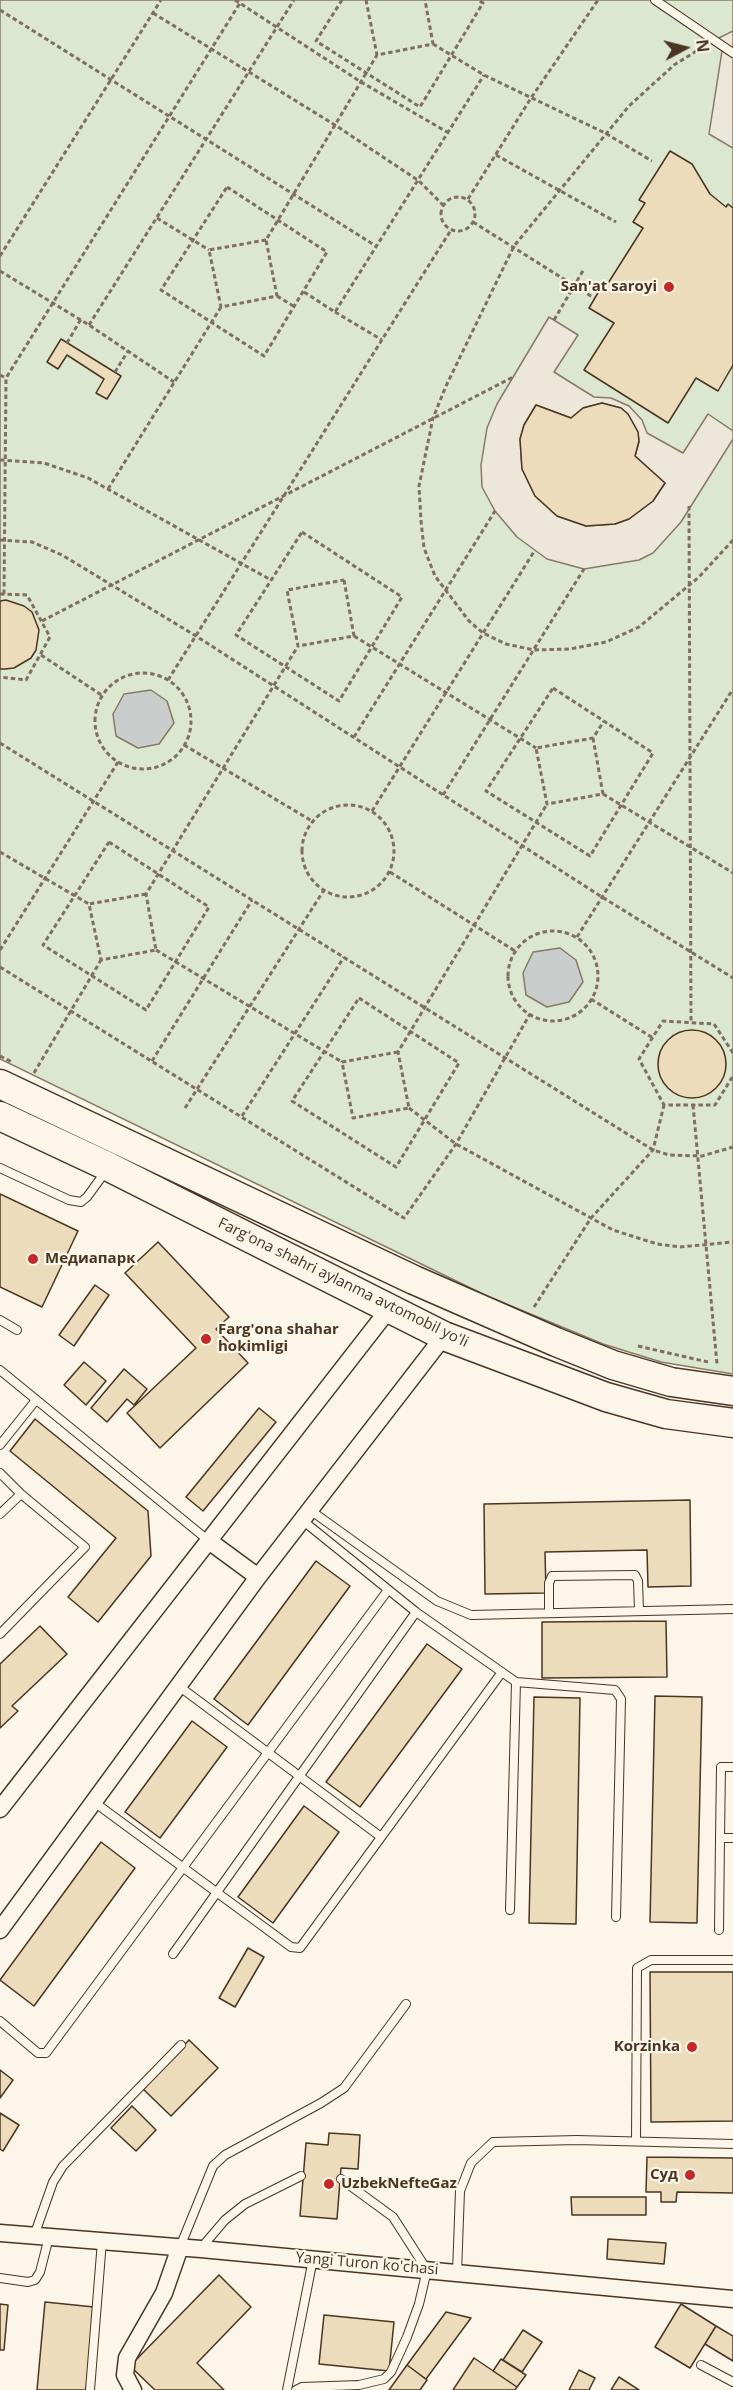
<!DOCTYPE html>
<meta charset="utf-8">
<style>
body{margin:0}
#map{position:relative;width:733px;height:2390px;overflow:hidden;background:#fbf6e9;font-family:"Open Sans",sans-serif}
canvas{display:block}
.north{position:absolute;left:655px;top:18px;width:60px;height:60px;-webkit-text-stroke:4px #fbf6e9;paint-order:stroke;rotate:83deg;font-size:16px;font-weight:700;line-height:24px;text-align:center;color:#4a3520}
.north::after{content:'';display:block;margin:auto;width:21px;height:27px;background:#4a3520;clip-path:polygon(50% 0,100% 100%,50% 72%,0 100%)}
</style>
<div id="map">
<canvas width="733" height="2390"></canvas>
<div class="north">N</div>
</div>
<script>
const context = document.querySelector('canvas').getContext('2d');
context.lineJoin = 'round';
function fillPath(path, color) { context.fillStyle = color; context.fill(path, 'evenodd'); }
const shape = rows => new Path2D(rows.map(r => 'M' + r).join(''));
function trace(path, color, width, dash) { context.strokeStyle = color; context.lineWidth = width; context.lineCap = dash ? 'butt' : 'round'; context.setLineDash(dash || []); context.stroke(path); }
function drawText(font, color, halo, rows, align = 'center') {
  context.font = font + ' "Open Sans",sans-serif'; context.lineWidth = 4.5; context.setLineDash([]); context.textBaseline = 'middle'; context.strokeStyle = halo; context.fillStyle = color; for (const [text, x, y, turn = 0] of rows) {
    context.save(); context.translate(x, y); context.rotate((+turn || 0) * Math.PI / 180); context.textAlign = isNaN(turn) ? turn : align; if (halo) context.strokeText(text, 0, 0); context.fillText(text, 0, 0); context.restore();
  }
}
const green = shape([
 [0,0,733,0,733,1374,661,1362,603,1344,487,1296,0,1059,0,0]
]);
const parking = shape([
 [733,31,733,148,709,134,722,51,713,41,733,31],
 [549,317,578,335,554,372,594,397,611,398,629,406,642,420,647,433,683,453,708,414,733,431,733,439,681,522,653,553,639,560,584,569,547,559,517,537,495,511,482,487,481,465,487,428,497,404,549,317],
 [602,403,621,408,628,414,638,432,639,442,635,456,665,483,653,501,629,519,615,524,586,526,557,516,535,496,522,469,520,439,524,425,536,405,571,418,583,408,602,403]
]);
const water = shape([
 [151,690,167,701,174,723,159,744,138,748,116,736,113,714,124,694,151,690],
 [560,948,576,960,583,982,569,1002,547,1007,526,995,523,973,533,952,560,948]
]);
const building = shape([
 [670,151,692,164,710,194,726,207,728,204,733,208,733,365,718,391,696,378,668,423,584,370,614,323,589,308,602,286,605,288,643,228,633,222,645,203,639,200,670,151],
 [61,339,121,376,107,399,96,393,104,379,67,355,58,369,47,362,61,339],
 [602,403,621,408,628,414,638,432,639,441,635,456,665,483,653,501,629,519,615,524,586,526,557,516,535,496,522,469,520,439,524,425,536,405,571,418,583,408,602,403],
 [6,600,24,606,32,612,39,630,36,650,31,658,14,668,5,669,0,669,0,601,6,600],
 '658 1064a34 34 0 1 1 68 0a34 34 0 1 1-68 0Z',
 [0,1194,78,1231,42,1307,0,1287,0,1194],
 [158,1242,229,1317,216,1329,248,1363,160,1448,127,1413,196,1348,125,1273,158,1242],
 [95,1285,109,1295,74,1346,59,1335,95,1285],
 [84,1362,106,1381,86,1405,64,1385,84,1362],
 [124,1369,147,1389,134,1405,127,1399,107,1422,91,1408,124,1369],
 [259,1408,276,1422,203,1511,186,1497,259,1408],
 [35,1419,148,1511,151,1556,98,1622,68,1597,116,1538,10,1451,35,1419],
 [690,1500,691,1586,648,1587,647,1550,545,1552,546,1593,485,1594,484,1504,690,1500],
 [316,1561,350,1586,248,1725,214,1699,316,1561],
 [666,1621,667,1677,542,1678,542,1622,666,1621],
 [40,1626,67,1654,12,1706,18,1711,0,1728,0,1664,40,1626],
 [427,1644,462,1669,360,1807,326,1782,427,1644],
 [655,1696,702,1697,697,1923,650,1922,655,1696],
 [534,1697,580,1698,576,1924,529,1923,534,1697],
 [192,1721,227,1747,160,1838,125,1812,192,1721],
 [304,1806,339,1832,273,1923,238,1897,304,1806],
 [101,1842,135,1868,34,2006,0,1980,101,1842],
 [248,1948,264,1957,235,2007,219,1998,248,1948],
 [650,1972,733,1972,733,2121,651,2122,650,1972],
 [189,2040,218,2068,171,2116,143,2089,189,2040],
 [0,2070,13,2080,0,2098,0,2070],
 [132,2106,156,2130,136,2151,111,2128,132,2106],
 [0,2113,19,2125,3,2151,0,2149,0,2113],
 [329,2133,360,2135,358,2169,341,2168,337,2219,300,2216,306,2143,328,2145,329,2133],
 [647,2157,733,2158,733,2193,677,2192,676,2202,661,2202,661,2192,646,2192,647,2157],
 [571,2197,646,2197,646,2215,572,2215,571,2197],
 [608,2239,666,2243,664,2264,607,2259,608,2239],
 [219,2275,251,2307,197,2363,224,2390,155,2390,130,2366,219,2275],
 [45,2302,94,2307,86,2390,37,2390,45,2302],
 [0,2304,8,2305,4,2350,0,2350,0,2304],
 [681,2304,716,2326,690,2368,655,2347,681,2304],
 [446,2312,471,2318,426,2379,407,2365,446,2312],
 [324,2315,394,2322,389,2371,319,2364,324,2315],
 [716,2326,733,2336,733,2361,705,2344,716,2326],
 [523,2330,542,2342,522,2372,503,2360,523,2330],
 [474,2358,517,2387,515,2390,453,2390,474,2358],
 [501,2359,526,2375,517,2387,493,2371,501,2359],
 [407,2365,427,2380,420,2390,389,2390,407,2365],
 [579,2370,595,2378,589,2390,569,2390,579,2370],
 [619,2377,639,2390,611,2390,619,2377]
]);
const path = shape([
 [235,0,361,82,447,132],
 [342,0,316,41,420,107,483,3,478,0],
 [366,0,377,55,433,44,425,0],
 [0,10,376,246],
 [153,13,335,125,419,181,443,205],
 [433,44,484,75,605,133,652,161],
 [703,47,674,65,629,106,514,246,446,386,433,418,419,486,421,521,424,548,435,576,469,621,483,633,506,644,534,650,570,649,606,642,639,627,699,577,733,540],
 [496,155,616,222],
 [227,187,327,252,264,356,161,290,227,187],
 '441 214a17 17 0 1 1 34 0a17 17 0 1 1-34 0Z',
 [468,199,531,98,598,0],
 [157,218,209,250],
 [473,222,594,298],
 [266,240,209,250,221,307,277,296,266,240,377,55],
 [0,256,161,0],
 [0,271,89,325,174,382],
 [304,292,335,312,484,75],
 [277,296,295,307],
 [335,312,382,340],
 [554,320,584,269],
 [89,325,294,0],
 [67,343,81,319],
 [115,372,128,351],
 [0,375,6,378],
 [0,460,44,463,88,478,271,580],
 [108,489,221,307],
 [689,506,691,1023],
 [302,532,402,597,339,701,236,635,302,532],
 [0,540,32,542,62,555,196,636,602,897,733,978],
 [344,580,354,636,298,646,287,590,344,580],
 [0,594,27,595,50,637,26,680,0,677],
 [4,594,6,378,240,3],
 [42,621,515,376],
 [354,636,536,748],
 [41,655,103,696],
 '95 721a48 48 0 1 1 96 0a48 48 0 1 1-96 0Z',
 [168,680,451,230],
 [553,688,653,753,590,856,486,791,553,688],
 [354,737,495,511],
 [593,738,603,794,547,804,536,748,593,738,604,721],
 [0,743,653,1150,669,1155,702,1156,733,1147],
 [184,745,312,821],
 [603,794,733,873],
 [443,795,584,569],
 '302 851a46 46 0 1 1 92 0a46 46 0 1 1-92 0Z',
 [372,811,535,550],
 [109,842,209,907,146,1010,43,945,109,842],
 [0,852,89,904],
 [390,872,515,951],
 [146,894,89,904,101,960,156,950,146,894,298,646],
 '508 976a45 45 0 1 1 90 0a45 45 0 1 1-90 0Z',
 [577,937,733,689],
 [0,950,118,762],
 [156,950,342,1062],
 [0,967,404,1218,456,1144,530,1014],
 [359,998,459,1063,396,1167,292,1101,359,998],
 [591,999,653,1038],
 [398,1052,342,1062,353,1118,409,1108,398,1052,547,804],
 [733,1053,714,1024,663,1021,639,1059,664,1105,715,1105,733,1076],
 [0,1056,12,1062],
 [152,1061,252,900],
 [34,1073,101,960],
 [693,1105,717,1364],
 [185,1108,324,890],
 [409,1108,456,1144,613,1230,657,1244,680,1247,733,1242],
 [242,1116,344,957],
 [534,1307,591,1218,653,1150,664,1105],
 [638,1346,708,1362]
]);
const service = shape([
 [655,0,733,53],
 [0,1168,69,1200,81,1202,87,1197,106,1171],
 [0,1320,17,1330],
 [0,1370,209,1541],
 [0,1445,36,1400],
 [0,1473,21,1494,0,1514],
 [310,1510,437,1601,471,1615,733,1609],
 [302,1520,416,1612,516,1682,510,1910],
 [549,1612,549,1583,552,1576,635,1575,638,1581,639,1610],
 [0,1634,85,1547,21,1494],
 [516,1682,615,1690,621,1699,616,1917],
 [180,1687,381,1837],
 [733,1767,721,1767,720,1838,733,1838],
 [94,1802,291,1947,300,1948,502,1672],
 [719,1930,720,1838],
 [173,1954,416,1612],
 [0,2021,38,2053,46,2053,388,1590],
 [636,2141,637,1968,651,1960,733,1960],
 [34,2236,53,2182,63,2166,181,2045],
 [180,2247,213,2166,225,2155,321,2103,344,2088,406,2004],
 [201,2248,225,2220,245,2204,301,2176],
 [457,2273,460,2191,471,2163,493,2142,577,2140,733,2144],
 [0,2278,28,2282,35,2280,40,2272,49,2237],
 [701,2365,733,2382],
 [90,2390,102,2241],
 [287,2390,313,2259],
 [296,2390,302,2387,359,2385,384,2379,391,2372,407,2337,419,2304,427,2270,393,2217,341,2179]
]);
const minor = shape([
 [209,1541,258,1577],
 [0,1809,389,1309],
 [0,1930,258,1577,444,1336],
 [0,2233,201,2249,733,2299],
 [133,2390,125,2375,127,2358,164,2293,180,2247]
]);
const trunk = shape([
 [0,1084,414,1280,556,1342,613,1365,671,1382,733,1391],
 [0,1116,109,1167,444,1336,606,1397,666,1414,733,1423]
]);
const markers = [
 [669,287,6,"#c62828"],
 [33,1259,6,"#c62828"],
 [206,1339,6,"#c62828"],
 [692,2047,6,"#c62828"],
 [690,2175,6,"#c62828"],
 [329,2184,6,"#c62828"]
];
const poiNames = [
 ["San'at saroyi",657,287],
 ["Медиапарк",45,1259,"left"],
 ["Farg'ona shahar",218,1330,"left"],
 ["hokimligi",218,1347,"left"],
 ["Korzinka",680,2047],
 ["Суд",678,2175],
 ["UzbekNefteGaz",341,2184,"left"]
];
const streetNames = [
 ["Fargʻona shahri aylanma avtomobil yoʻli",343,1283,26],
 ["Yangi Turon ko'chasi",367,2264,5]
];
fillPath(green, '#dce7d0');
trace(green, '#887966', 1.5);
fillPath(parking, '#ede7d9');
trace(parking, '#887966', 1.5);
fillPath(water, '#c9cecd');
trace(water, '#887966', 1.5);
fillPath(building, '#ecdcbc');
trace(building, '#4a3520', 1.5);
trace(service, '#4a3520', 10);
trace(minor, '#4a3520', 19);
trace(trunk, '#4a3520', 31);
trace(path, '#7f6f5c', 3, [4.5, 3]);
trace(service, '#fbf6e9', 8);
trace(minor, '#fbf6e9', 16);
trace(trunk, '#fbf6e9', 28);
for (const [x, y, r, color] of markers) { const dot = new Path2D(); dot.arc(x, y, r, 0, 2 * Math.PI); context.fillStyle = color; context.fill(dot); trace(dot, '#fbf6e9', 2); }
drawText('bold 15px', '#4a3520', '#fbf6e9', poiNames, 'right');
drawText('15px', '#4a3520', '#fbf6e9', streetNames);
</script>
